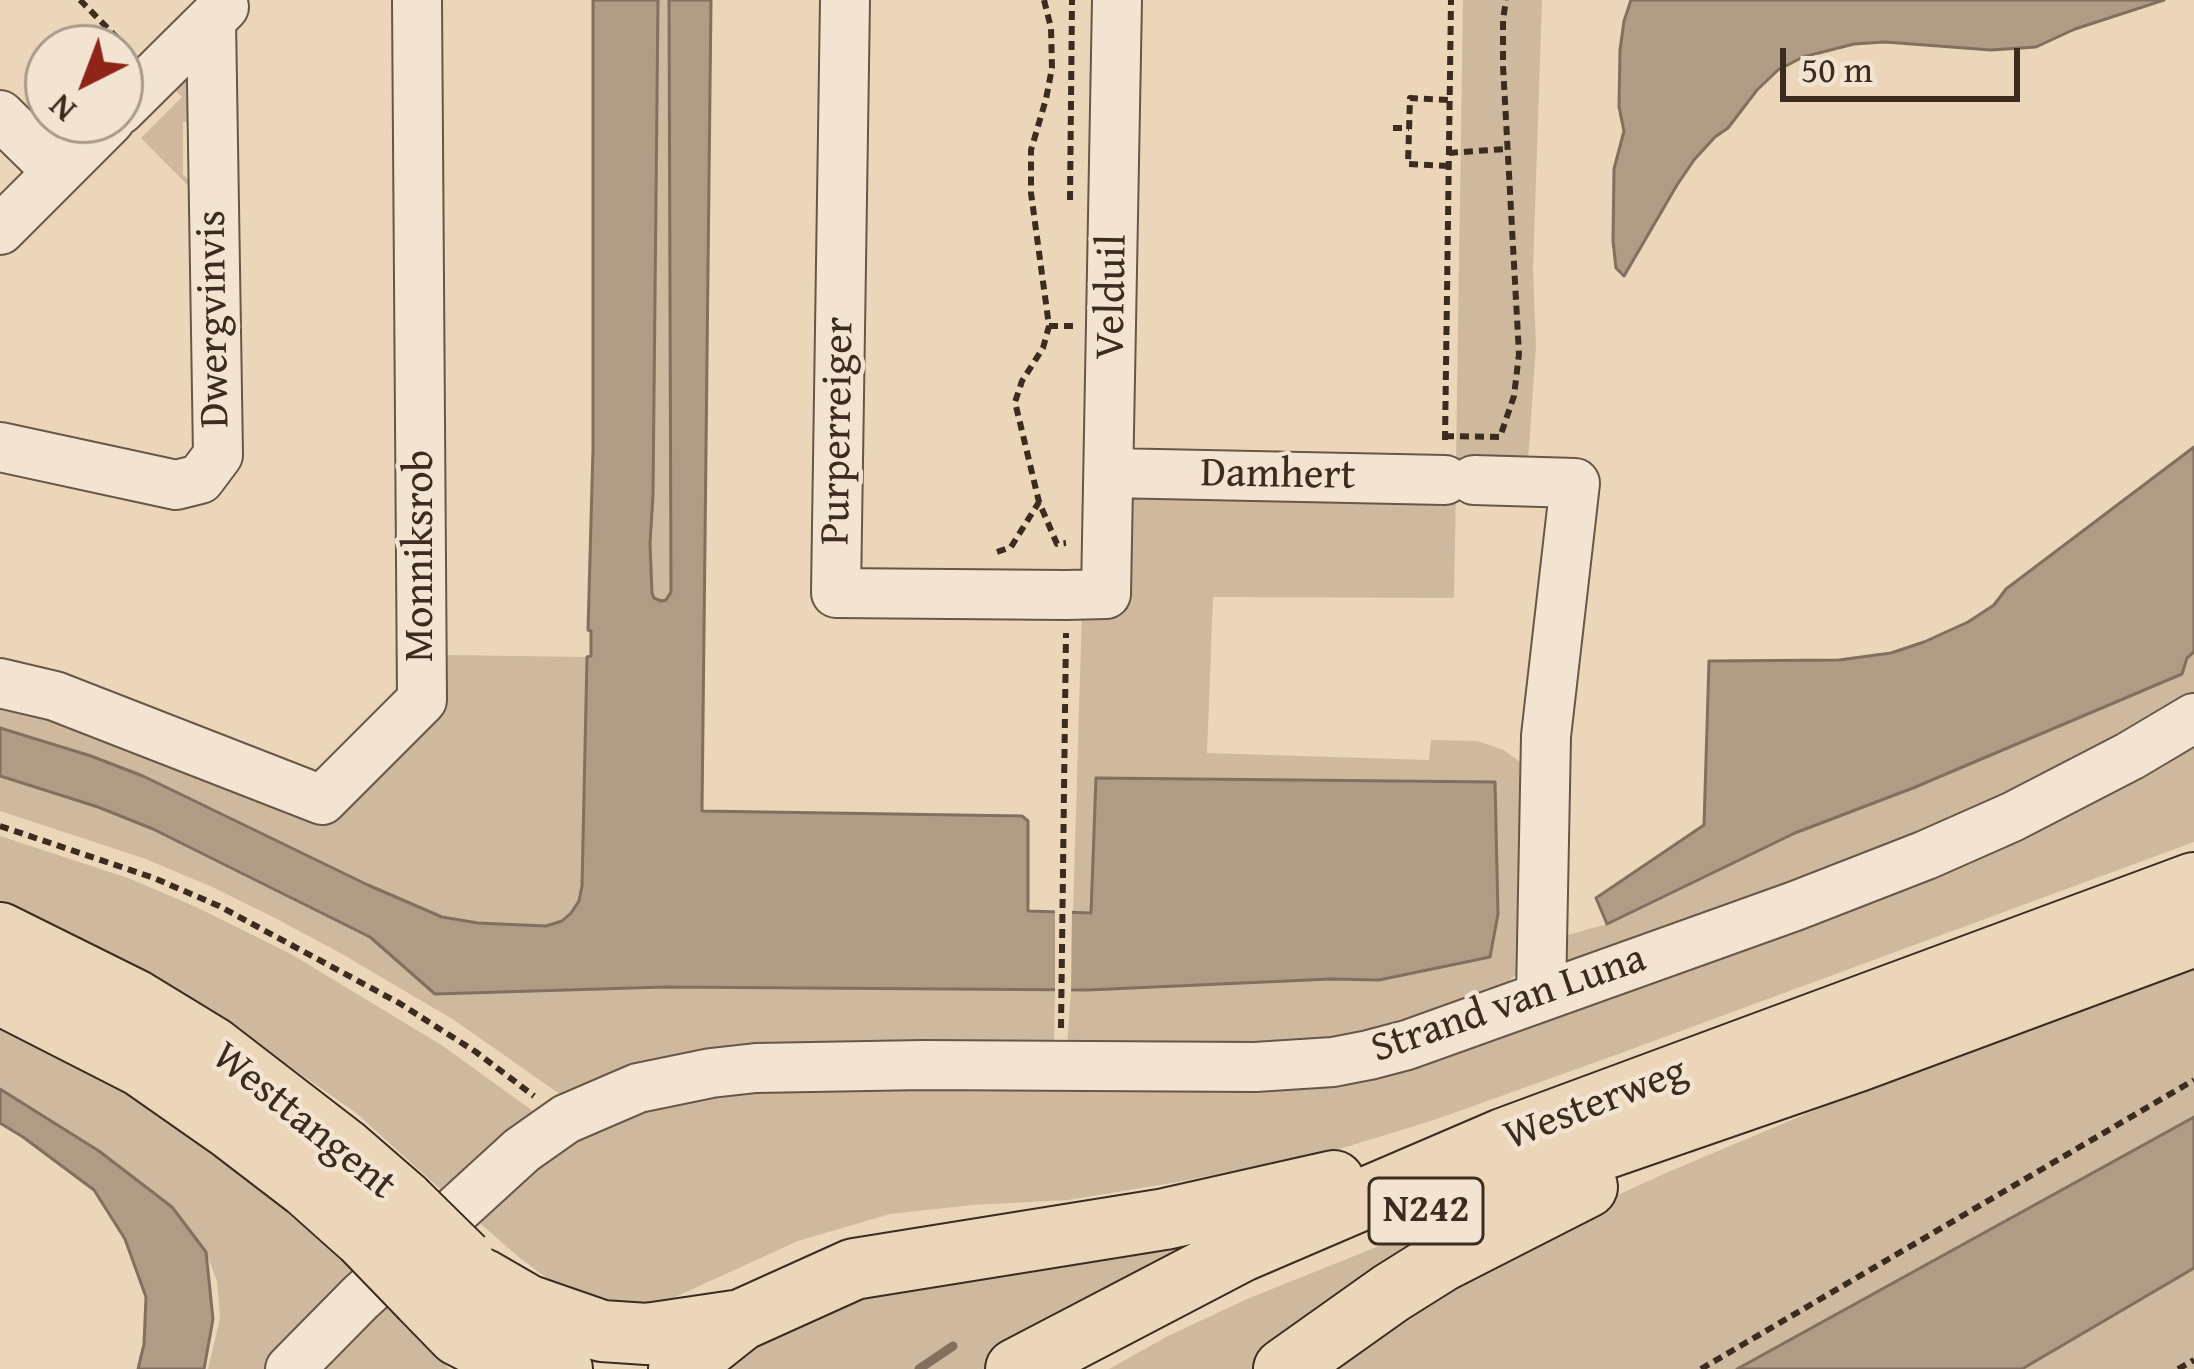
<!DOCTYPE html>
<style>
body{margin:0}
#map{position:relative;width:2194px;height:1369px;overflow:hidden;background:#ecd6b9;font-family:"Gentium Book Plus",serif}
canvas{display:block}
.north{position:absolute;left:24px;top:24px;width:120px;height:120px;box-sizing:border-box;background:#f3e4d2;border:3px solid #aa9a8b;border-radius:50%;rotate:222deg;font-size:33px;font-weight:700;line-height:48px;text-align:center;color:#3c2c20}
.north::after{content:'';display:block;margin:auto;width:42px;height:54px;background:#8f2418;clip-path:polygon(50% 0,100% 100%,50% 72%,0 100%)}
.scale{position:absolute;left:1780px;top:48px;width:240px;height:54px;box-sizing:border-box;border:6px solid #3c2c20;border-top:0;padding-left:15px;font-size:36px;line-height:42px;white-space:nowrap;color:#3c2c20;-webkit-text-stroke:9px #f3e4d2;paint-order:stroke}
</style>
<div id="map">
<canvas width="2194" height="1369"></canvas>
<div class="north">N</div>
<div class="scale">50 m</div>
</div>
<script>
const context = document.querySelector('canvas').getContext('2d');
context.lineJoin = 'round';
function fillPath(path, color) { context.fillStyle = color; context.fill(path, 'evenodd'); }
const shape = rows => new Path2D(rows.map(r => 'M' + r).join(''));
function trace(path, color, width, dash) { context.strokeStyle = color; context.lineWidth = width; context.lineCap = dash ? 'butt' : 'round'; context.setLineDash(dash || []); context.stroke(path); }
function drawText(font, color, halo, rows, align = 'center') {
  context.font = font + ' "Gentium Book Plus",serif'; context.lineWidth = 9; context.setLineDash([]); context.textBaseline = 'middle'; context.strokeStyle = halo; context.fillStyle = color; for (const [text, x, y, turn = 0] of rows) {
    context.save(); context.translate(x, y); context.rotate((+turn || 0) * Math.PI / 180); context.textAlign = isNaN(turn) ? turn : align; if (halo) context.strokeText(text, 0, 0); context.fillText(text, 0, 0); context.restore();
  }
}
const green = shape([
 [658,0,669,0,671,592,665,600,661,601,654,598,652,593,650,535,653,495],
 [1463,0,1542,0,1533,269,1536,346,1528,461,1456,460],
 [190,73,207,121,183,122,183,175,188,179,207,180,207,205,141,138,182,97,169,84],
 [1126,490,1456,495,1454,598,1213,597,1207,753,1429,760,1431,740,1477,741,1504,750,1524,765,1522,969,1495,994,1349,1041,1067,1049,1071,989,1331,979,1379,980,1498,914,1494,782,1097,778,1092,913,1073,912,1082,608],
 [428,609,446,609,447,655,587,657,582,886,579,901,562,921,546,926,478,923,430,913,143,776,91,756,0,728,0,695,295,809,410,733],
 [2194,652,2194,696,1923,839,1577,965,1567,962,1561,952,1560,937,1607,924,1795,833,1913,788,2182,674,2187,657],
 [2194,734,2194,842,1613,1056,1434,1120,1336,1150,1178,1182,1068,1200,972,1205,890,1214,798,1241,673,1298,638,1303,601,1299,555,1284,521,1259,475,1219,509,1184,593,1130,645,1107,725,1088,1298,1083],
 [0,776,98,807,153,829,370,937,435,994,665,987,1055,989,1054,1043,574,1104,454,1020,342,954,275,918,208,885,143,858,0,811],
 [0,836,128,878,194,906,291,954,443,1046,537,1114,440,1189,355,1112,214,1014,128,961,0,900],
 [2194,963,2194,1117,1737,1369,1325,1369,1490,1253,1666,1173,1962,1048],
 [0,1020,199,1130,366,1271,272,1369,208,1369,220,1318,217,1281,206,1252,172,1207,99,1151,0,1089],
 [1494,1200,1343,1300,1252,1369,1109,1369,1168,1336,1247,1299],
 [1304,1205,1076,1313,983,1369,707,1369,870,1289],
 [2194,1268,2194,1369,2022,1369,2173,1279],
 [383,1294,449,1369,307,1369]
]);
const water = shape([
 [593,0,658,0,653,495,650,544,652,593,654,598,661,601,666,600,671,592,669,0,711,0,702,811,1022,816,1028,821,1028,911,1091,913,1096,778,1495,782,1498,914,1490,957,1379,980,1331,979,1088,990,665,987,435,994,370,937,153,829,98,807,0,776,0,728,91,756,143,776,368,885,442,917,478,923,546,926,562,921,571,913,579,901,582,886,587,657,591,656,591,631,588,630,593,449,593,0],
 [1631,0,2164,0,2075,29,2036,47,1991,50,1885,42,1854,44,1803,57,1778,70,1757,90,1728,128,1715,137,1694,160,1677,185,1624,276,1616,268,1613,241,1614,169,1624,131,1619,107,1620,50,1624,21,1631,0],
 [2194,447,2194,652,2187,658,2182,674,1913,788,1795,833,1607,924,1596,898,1704,825,1709,661,1839,660,1891,653,1924,642,1968,622,1994,605,2006,589,2194,447],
 [0,1089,99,1151,172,1207,206,1252,213,1319,204,1369,138,1369,144,1344,146,1297,125,1239,94,1190,23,1137,0,1123,0,1089],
 [2194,1117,2194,1268,2022,1369,1737,1369,2194,1117]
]);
const pier = shape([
 [1055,906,1072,906,1071,994,1055,994]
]);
const stream = shape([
 [919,1369,953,1346]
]);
const path = shape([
 [80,0,128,49],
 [1044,0,1051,28,1052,68,1046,99,1031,150,1031,193,1049,326,1043,348,1022,381,1015,402,1039,502,1057,544,1066,543],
 [1393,128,1409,128],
 [1449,153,1505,149],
 [1448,166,1408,164,1410,98,1450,100],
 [1070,200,1072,0],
 [1049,326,1075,326],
 [1445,436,1500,437,1514,396,1519,354,1503,66,1503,20,1506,0],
 [1445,440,1451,0],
 [997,552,1011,547,1039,502],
 [0,826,154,878,219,906,399,1003,476,1052,534,1096],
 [1061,1028,1066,633],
 [1701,1369,2194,1080],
 [2178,1369,2194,1360]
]);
const minor = shape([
 [845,0,836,593,1066,595,1106,594,1117,0],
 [120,110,224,7],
 [0,115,58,172],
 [0,230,110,120],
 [0,447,176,485,200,479,218,455,211,20],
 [1110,473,1445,480],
 [1474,480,1575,483,1546,736,1541,996],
 [0,683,55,696,322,800,422,700,417,0],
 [290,1369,360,1298,522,1150,566,1119,638,1088,711,1073,756,1068,923,1065,1255,1067,1333,1062,1369,1055,1407,1045,1795,906,1926,855,2012,817,2130,756,2194,718]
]);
const major = shape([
 [0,933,135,1000,212,1047,343,1148,404,1201],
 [0,994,141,1066,231,1129,308,1188,364,1238],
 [1448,1203,1858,1061,2194,936],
 [482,1279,527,1305,602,1331,647,1334,735,1321],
 [422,1298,458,1335,485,1349,503,1369],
 [496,1299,509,1318,562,1369],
 [679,1369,741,1320,854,1269,1165,1219,1334,1181],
 [1016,1369,1242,1251,1503,1139,2194,883],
 [1284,1369,1391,1293,1442,1261,1587,1187]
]);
const majorBridge = shape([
 [404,1201,463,1259],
 [364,1238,422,1298]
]);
const shields = [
 [1426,1211,114]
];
const shieldNames = [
 ["N242",1426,1211]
];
const streetNames = [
 ["Velduil",1113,297,-89],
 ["Dwergvinvis",215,319,-91],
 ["Purperreiger",839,431,-89],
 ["Damhert",1278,476,1],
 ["Monniksrob",421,556,-90],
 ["Strand van Luna",1509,1005,-19],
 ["Westerweg",1596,1105,-21],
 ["Westtangent",303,1122,39]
];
fillPath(green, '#ceb99f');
fillPath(water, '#b09c85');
trace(water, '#826f5d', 3);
fillPath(pier, '#ecd6b9');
trace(stream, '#826f5d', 9);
trace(minor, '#685646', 52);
trace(major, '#3c2c20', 64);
trace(path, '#3c2c20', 6, [9, 6]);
trace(minor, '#f3e4d2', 48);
trace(major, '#ecd6b9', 60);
trace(majorBridge, '#3c2c20', 64, []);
trace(majorBridge, '#ecd6b9', 60);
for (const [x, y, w] of shields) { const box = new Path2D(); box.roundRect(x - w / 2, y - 33, w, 66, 9); context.fillStyle = '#f3e4d2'; context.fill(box); trace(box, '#3c2c20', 3); }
drawText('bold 39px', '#3c2c20', null, shieldNames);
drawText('42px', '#3c2c20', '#f3e4d2', streetNames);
</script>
